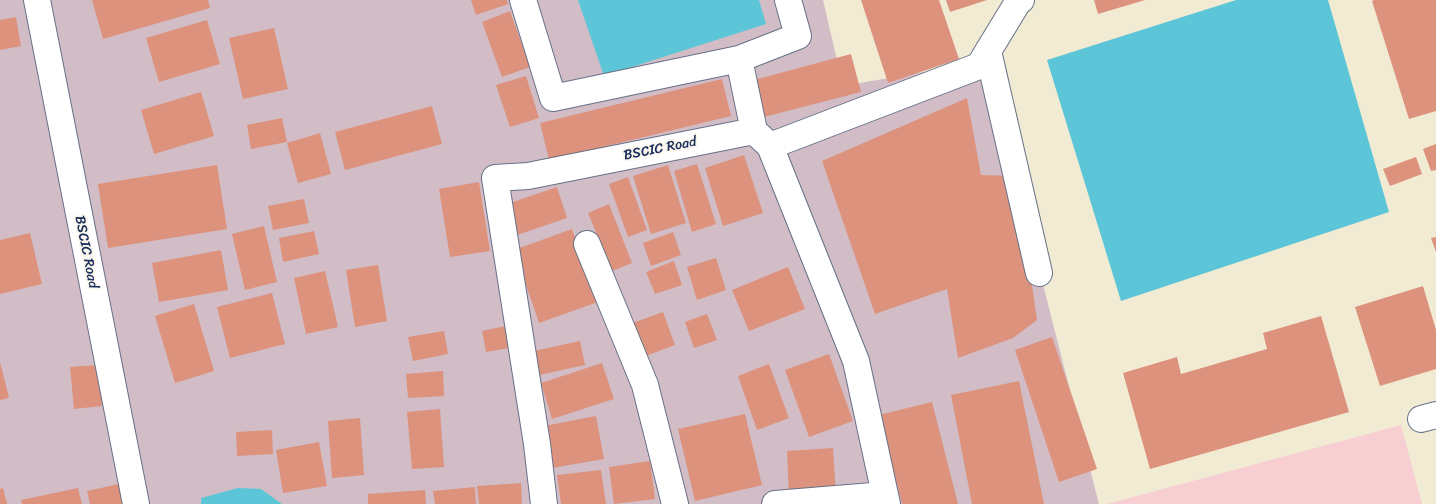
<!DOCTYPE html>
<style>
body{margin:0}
canvas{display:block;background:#f2ebd3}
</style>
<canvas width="1436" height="504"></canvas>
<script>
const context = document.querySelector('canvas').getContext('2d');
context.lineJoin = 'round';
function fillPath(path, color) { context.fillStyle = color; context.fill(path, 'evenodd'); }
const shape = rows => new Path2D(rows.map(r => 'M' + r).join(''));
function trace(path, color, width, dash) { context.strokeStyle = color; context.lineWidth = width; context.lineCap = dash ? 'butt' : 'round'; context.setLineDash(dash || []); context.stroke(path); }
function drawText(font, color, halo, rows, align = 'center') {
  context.font = font + ' Sriracha,sans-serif'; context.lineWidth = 4; context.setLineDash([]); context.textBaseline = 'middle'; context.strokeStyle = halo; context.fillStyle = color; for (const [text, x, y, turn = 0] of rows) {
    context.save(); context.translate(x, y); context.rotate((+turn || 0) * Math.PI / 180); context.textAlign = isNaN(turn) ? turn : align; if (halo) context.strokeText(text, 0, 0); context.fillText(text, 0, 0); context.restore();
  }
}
const built = shape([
 [1401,425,1422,504,1107,504]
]);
const industrial = shape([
 [0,0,823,0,843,86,986,61,1099,504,0,504]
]);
const water = shape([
 [578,0,759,0,766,24,604,76],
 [1236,0,1328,0,1389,212,1121,301,1047,60],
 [238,488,261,489,282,504,201,504,201,498]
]);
const building = shape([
 [92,0,208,0,210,8,103,39],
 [471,0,507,0,508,4,476,15],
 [861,0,939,0,959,59,888,83],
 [946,0,987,0,950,12],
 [1094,0,1145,0,1098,14],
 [1374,0,1436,0,1436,111,1409,119,1372,1],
 [510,11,530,67,502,77,482,22],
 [16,17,21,46,0,50,0,20],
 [207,20,220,64,159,82,146,38],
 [274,28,288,89,243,99,229,38],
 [851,54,861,92,764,117,754,80],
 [526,76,539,118,510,127,496,85],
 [722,79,731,116,549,160,540,123],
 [201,92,214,136,154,154,141,110],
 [967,98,981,175,1016,176,1037,320,1013,338,958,358,947,289,875,314,822,161],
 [432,106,442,144,345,170,335,132],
 [282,118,287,142,251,149,247,125],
 [320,133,331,174,298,183,287,143],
 [1436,144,1436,170,1431,171,1423,149],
 [744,155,763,213,723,226,705,168],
 [1416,157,1422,174,1390,186,1383,169],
 [697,164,716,224,692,232,674,171],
 [217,165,227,229,108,248,98,184],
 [668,165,686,223,651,234,633,176],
 [628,177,647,230,628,237,609,184],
 [479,182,490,251,450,257,439,189],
 [557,187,567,218,517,235,507,204],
 [304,199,309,223,273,230,268,206],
 [609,204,632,263,612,271,588,213],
 [264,226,277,282,245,290,232,234],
 [572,229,598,302,539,323,514,250],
 [314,231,319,254,283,262,279,238],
 [673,232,681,255,651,266,643,243],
 [30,233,42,284,0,294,0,240],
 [1436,237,1436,252,1431,238],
 [221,250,228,290,159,302,152,263],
 [716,258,726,290,697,300,687,267],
 [674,261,682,285,655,294,646,272],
 [378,265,387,321,355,327,346,270],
 [788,267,805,309,749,331,732,290],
 [325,271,338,327,306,334,294,278],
 [1423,286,1436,330,1436,369,1380,386,1355,307],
 [272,293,285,344,230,358,217,307],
 [194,304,214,371,175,383,155,316],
 [663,312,675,345,643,357,630,324],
 [707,314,717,340,694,348,685,322],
 [1321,316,1349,412,1150,469,1123,373,1177,357,1181,374,1267,349,1263,333],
 [511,325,515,347,486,352,482,331],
 [444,331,448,354,413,361,408,337],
 [1052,337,1097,469,1059,482,1015,350],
 [580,341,585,365,535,376,529,352],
 [829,354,853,421,809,437,785,370],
 [0,362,9,398,0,400],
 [602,363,614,399,552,419,541,383],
 [769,364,789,418,757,430,738,376],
 [98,365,102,406,74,409,70,367],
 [443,371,444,396,408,398,406,374],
 [1019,381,1044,504,972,504,951,395],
 [932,402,958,504,902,504,879,415],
 [440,409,444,467,412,469,407,412],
 [745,414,762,485,695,501,678,429],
 [596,416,604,459,552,468,544,426],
 [360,418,364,475,332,478,328,421],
 [272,430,273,454,237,456,236,432],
 [319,442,327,486,283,493,276,450],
 [833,448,836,494,789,497,787,451],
 [650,461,655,499,614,504,609,467],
 [601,470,606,504,561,504,557,475],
 [521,483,522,504,479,504,477,486],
 [119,484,123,504,90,504,87,491],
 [475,487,476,504,435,504,433,491],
 [3,488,7,504,0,504,0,489],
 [78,488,82,504,22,504,21,500],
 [425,490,426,504,368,504,368,494]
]);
const street = shape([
 [37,0,136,504],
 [523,0,553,98,739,59,754,131],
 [988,51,1039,273],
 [739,59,798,36,788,0],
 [770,146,979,66,1018,2,1021,0],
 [587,244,645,385,675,504],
 [1421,419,1436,415],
 [544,504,537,444,495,178,528,176,754,131,770,146,856,361,887,504],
 [775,504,885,495]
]);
const streetNames = [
 ["BSCIC Road",660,149,-11],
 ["BSCIC Road",86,252,79]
];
fillPath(built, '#f7cfd3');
fillPath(industrial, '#d2bdc7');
fillPath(water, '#5cc5d7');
fillPath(building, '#dc927c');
trace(street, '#667187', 28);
trace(street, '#fff', 26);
drawText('14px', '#1b2f5e', '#fbf7ec', streetNames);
</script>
